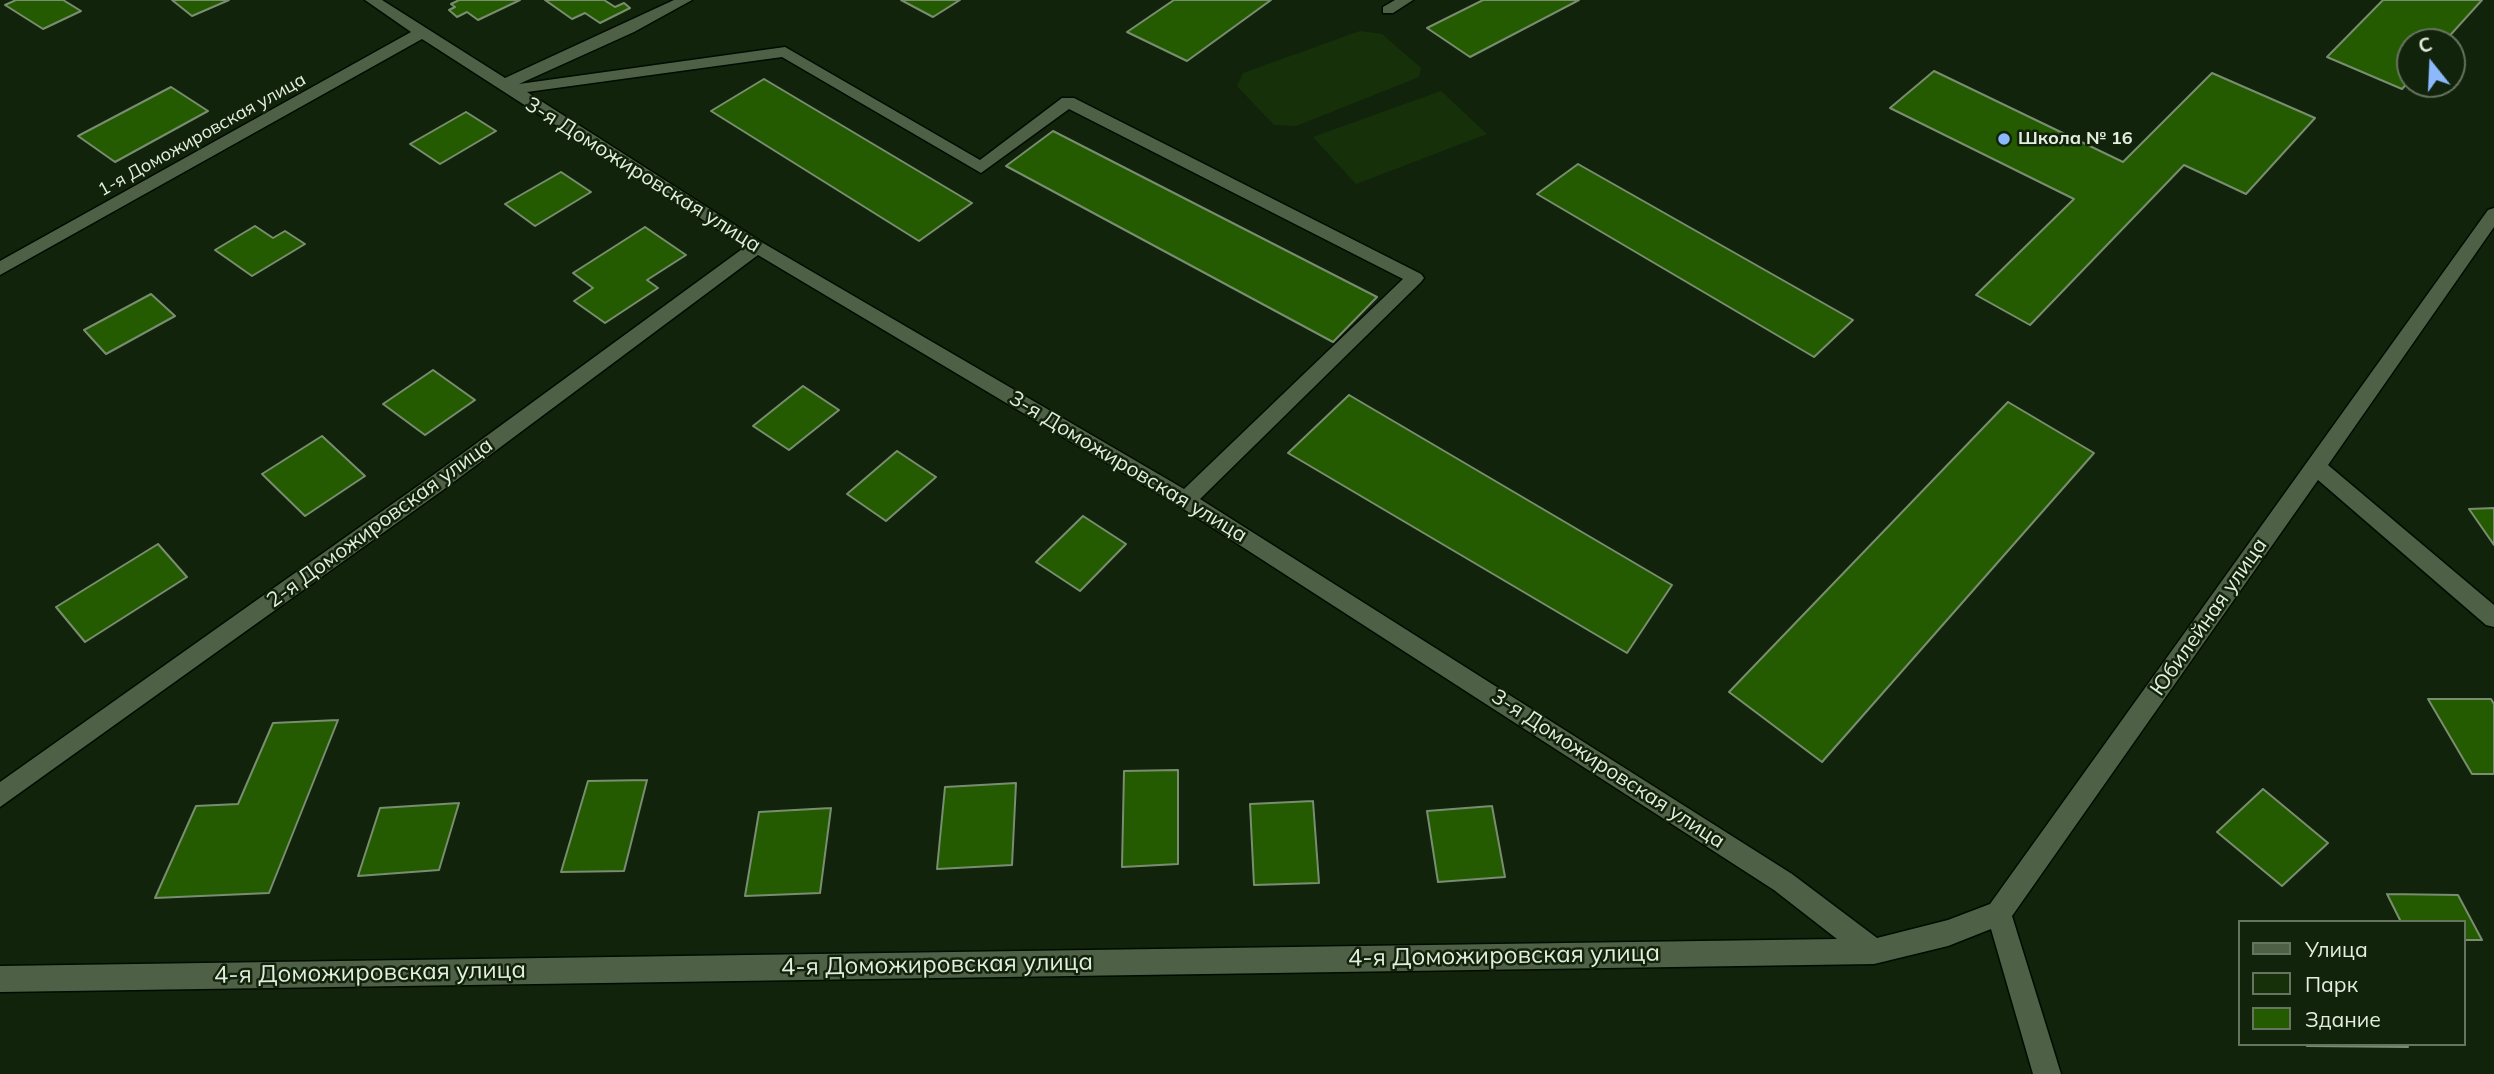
<!DOCTYPE html>
<meta charset="utf-8">
<style>
body{margin:0}
#map{position:relative;width:2494px;height:1074px;overflow:hidden;background:#12230b;font-family:Mulish,sans-serif}
canvas{display:block}
.legend{position:absolute;left:2238px;top:920px;width:228px;height:126px;box-sizing:border-box;background:#12230b;border:2px solid #667460;margin:0;padding:9px 12px;list-style:none;font-size:21px;color:#e3eedf}
.legend li{display:flex;align-items:center;gap:14px;height:35px}
.legend b{width:35px;border:2px solid #667460}
.north{position:absolute;left:2396px;top:28px;width:70px;height:70px;box-sizing:border-box;background:#12230b;border:2px solid #667460;border-radius:50%;rotate:342deg;font-size:19px;font-weight:700;line-height:28px;text-align:center;color:#e3eedf}
.north::after{content:'';display:block;margin:auto;width:24px;height:32px;background:#8bb9fc;clip-path:polygon(50% 0,100% 100%,50% 72%,0 100%)}
</style>
<div id="map">
<canvas width="2494" height="1074"></canvas>
<ul class="legend">
<li><b style="height:9px;background:#4e6147"></b>Улица</li>
<li><b style="height:19px;background:#16310a"></b>Парк</li>
<li><b style="height:19px;background:#245a00"></b>Здание</li>
</ul>
<div class="north">С</div>
</div>
<script>
const context = document.querySelector('canvas').getContext('2d');
context.lineJoin = 'round';
function fillPath(path, color) { context.fillStyle = color; context.fill(path, 'evenodd'); }
const shape = rows => new Path2D(rows.map(r => 'M' + r).join(''));
function trace(path, color, width, dash) { context.strokeStyle = color; context.lineWidth = width; context.lineCap = dash ? 'butt' : 'round'; context.setLineDash(dash || []); context.stroke(path); }
function drawText(font, color, halo, rows, align = 'center') {
  context.font = font + ' Mulish,sans-serif'; context.lineWidth = 5; context.setLineDash([]); context.textBaseline = 'middle'; context.strokeStyle = halo; context.fillStyle = color; for (const [text, x, y, turn = 0] of rows) {
    context.save(); context.translate(x, y); context.rotate((+turn || 0) * Math.PI / 180); context.textAlign = isNaN(turn) ? turn : align; if (halo) context.strokeText(text, 0, 0); context.fillText(text, 0, 0); context.restore();
  }
}
const green = shape([
 [1360,31,1382,34,1421,68,1419,77,1296,126,1274,125,1237,86,1243,73],
 [1441,91,1487,134,1356,184,1313,137]
]);
const building = shape([
 [16,0,63,0,81,11,43,29,5,5,16,0],
 [172,0,229,0,192,16,172,0],
 [459,0,520,0,478,20,467,12,457,17,449,10,455,7,451,4,459,0],
 [545,0,604,0,615,7,624,3,630,8,600,23,585,13,572,19,545,0],
 [901,0,960,0,933,17,901,0],
 [1174,0,1271,0,1187,61,1127,32,1174,0],
 [1483,0,1579,0,1470,57,1427,28,1483,0],
 [2383,0,2482,0,2444,42,2410,42,2410,80,2402,89,2327,57,2383,0],
 [1934,71,2123,162,2212,73,2315,118,2246,194,2184,165,2030,325,1976,295,2074,199,1890,108,1934,71],
 [764,79,972,203,919,241,711,111,764,79],
 [171,87,208,111,115,162,78,136,171,87],
 [466,112,496,131,440,164,410,144,466,112],
 [1053,131,1377,297,1333,342,1006,166,1053,131],
 [1578,164,1853,320,1814,357,1537,194,1578,164],
 [561,172,591,192,535,226,505,204,561,172],
 [255,226,273,238,285,231,305,244,252,276,215,250,255,226],
 [645,227,686,255,647,280,658,288,605,323,574,301,593,288,573,273,645,227],
 [151,294,175,316,106,354,84,330,151,294],
 [433,370,475,400,425,435,383,404,433,370],
 [803,386,839,410,789,450,753,426,803,386],
 [1349,395,1672,585,1627,653,1288,453,1349,395],
 [2008,402,2094,453,1822,762,1729,692,2008,402],
 [322,436,365,476,305,516,262,474,322,436],
 [897,451,936,477,886,521,847,494,897,451],
 [2494,508,2494,545,2469,509,2494,508],
 [1083,516,1126,544,1080,591,1036,562,1083,516],
 [158,544,187,577,85,642,56,607,158,544],
 [2428,699,2491,699,2494,704,2494,774,2472,774,2428,699],
 [338,720,269,893,155,898,196,806,238,804,273,723,338,720],
 [1178,770,1178,864,1122,867,1124,771,1178,770],
 [647,780,624,871,561,872,588,781,647,780],
 [1016,783,1012,865,937,869,945,787,1016,783],
 [2263,789,2328,843,2282,886,2217,832,2263,789],
 [1313,801,1319,883,1254,885,1250,804,1313,801],
 [459,803,439,870,358,876,380,808,459,803],
 [1492,806,1505,877,1438,882,1427,811,1492,806],
 [831,808,820,893,745,896,759,812,831,808],
 [2387,894,2458,895,2482,940,2464,940,2464,922,2401,922,2387,894],
 [2306,1044,2407,1044,2408,1047,2307,1046,2306,1044]
]);
const minor = shape([
 [365,0,382,0,505,78,674,0,692,0,634,32,519,84,785,47,980,160,1062,98,1074,98,1421,274,1424,278,1421,282,1200,499,1792,874,1877,938,1948,920,1990,904,2488,210,2494,208,2494,227,2328,465,2494,605,2494,627,2486,625,2318,480,2012,916,2061,1074,2033,1074,1991,929,1948,946,1874,964,0,992,0,966,1837,939,1774,890,1179,506,758,255,443,490,0,807,0,782,429,478,745,247,422,39,0,275,0,261,411,32,365,0],
 [782,57,981,173,1069,109,1403,279,1184,489,763,243,527,92,782,57],
 [1395,0,1413,0,1393,13,1383,13,1383,7,1395,0]
]);
const markers = [
 [2004,139,7,"#8bb9fc"]
];
const farStreetnames = [
 ["1-я Доможировская улица",202,135,-29]
];
const farPoinames = [
 ["Школа № 16",2018,139]
];
const streetNames = [
 ["3-я Доможировская улица",643,175,32],
 ["3-я Доможировская улица",1128,467,31],
 ["2-я Доможировская улица",380,523,-36],
 ["Юбилейная улица",2209,617,-55],
 ["3-я Доможировская улица",1608,769,33]
];
const nearStreetnames = [
 ["4-я Доможировская улица",1504,956,-1],
 ["4-я Доможировская улица",937,965,-1],
 ["4-я Доможировская улица",370,973,-1]
];
fillPath(green, '#16310a');
fillPath(building, '#245a00');
trace(building, '#798d71', 2);
trace(minor, '#010c00', 3);
fillPath(minor, '#4e6147');
for (const [x, y, r, color] of markers) { const dot = new Path2D(); dot.arc(x, y, r, 0, 2 * Math.PI); context.fillStyle = color; context.fill(dot); trace(dot, '#12230b', 2.5); }
drawText('18px', '#e3eedf', '#12230b', farStreetnames);
drawText('bold 18px', '#e3eedf', '#12230b', farPoinames, 'left');
drawText('21px', '#e3eedf', '#12230b', streetNames);
drawText('24px', '#e3eedf', '#12230b', nearStreetnames);
</script>
